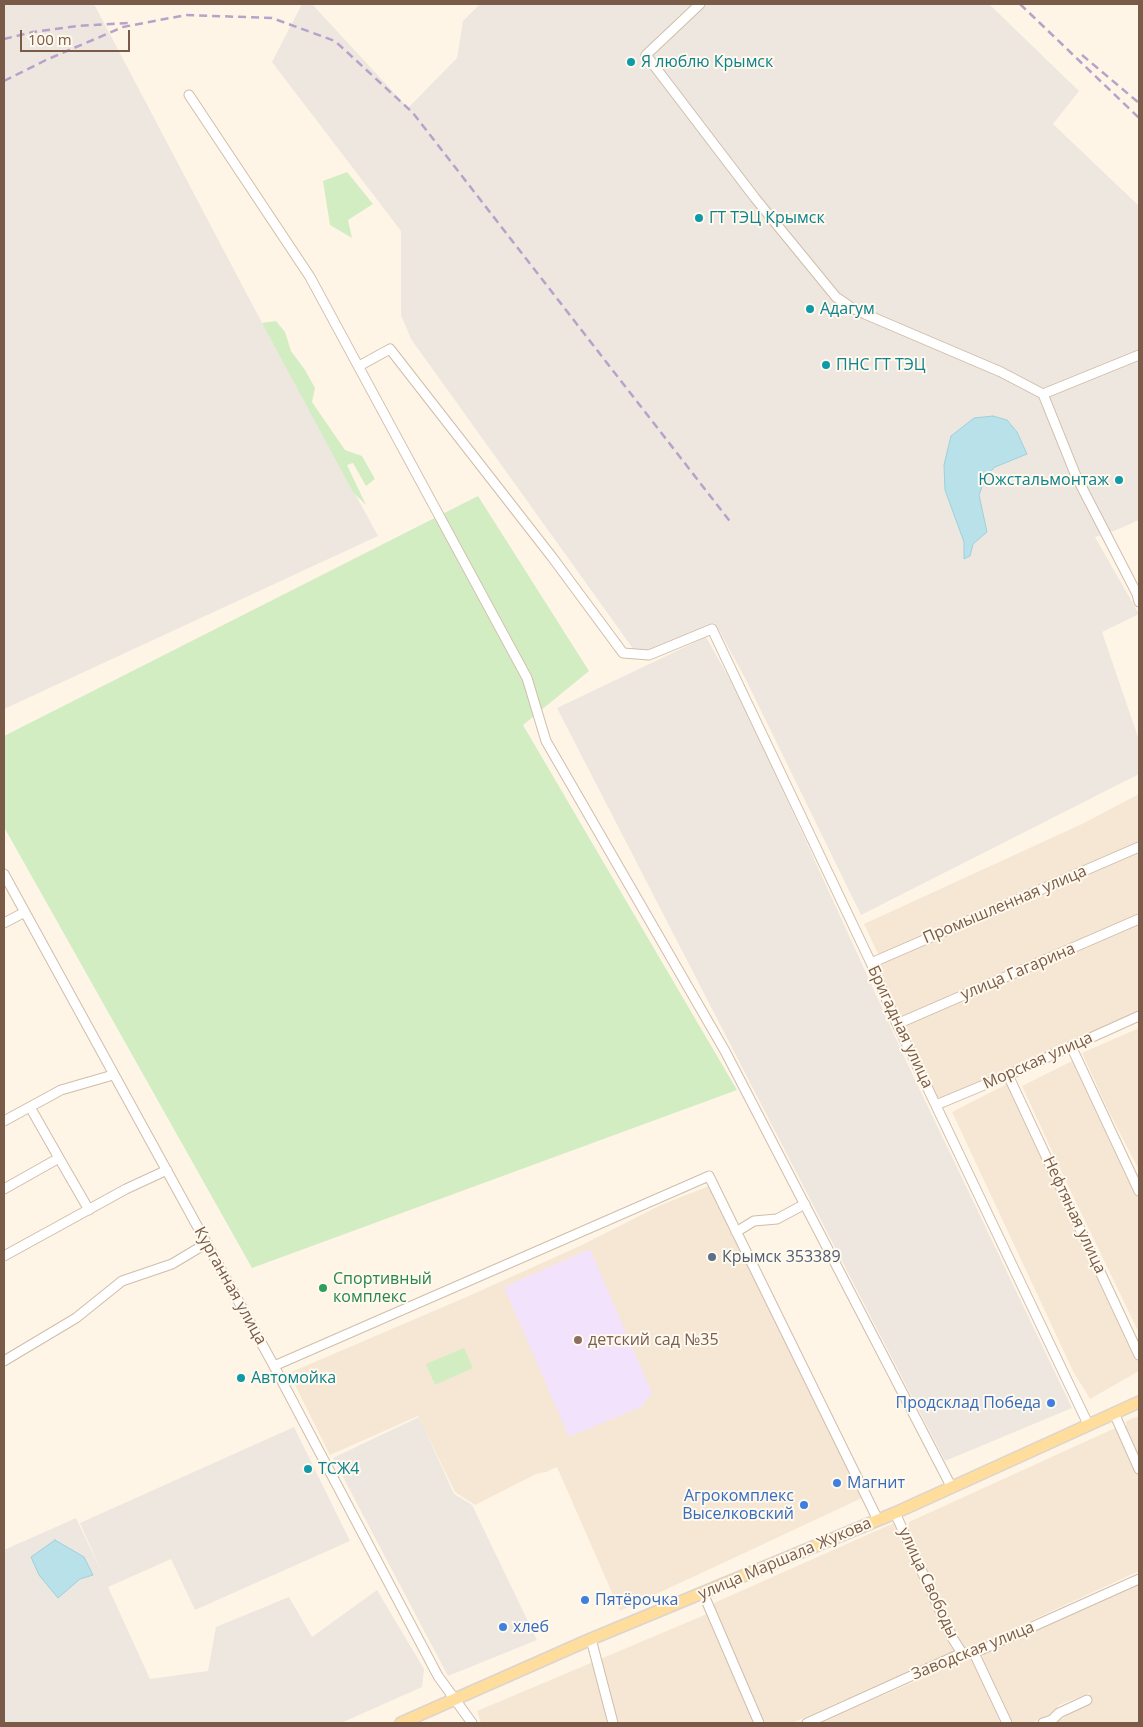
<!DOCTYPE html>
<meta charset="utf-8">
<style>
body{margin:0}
#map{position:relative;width:1143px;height:1727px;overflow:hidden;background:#fef5e6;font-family:"Open Sans",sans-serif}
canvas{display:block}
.frame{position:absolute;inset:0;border:5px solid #7a5b48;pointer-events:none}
.scale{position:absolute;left:20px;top:30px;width:110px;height:22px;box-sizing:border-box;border:2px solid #7a5b48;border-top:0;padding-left:6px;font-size:15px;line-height:18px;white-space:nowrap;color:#7a5b48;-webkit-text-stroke:4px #fff9ee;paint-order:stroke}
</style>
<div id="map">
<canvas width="1143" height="1727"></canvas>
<div class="frame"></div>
<div class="scale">100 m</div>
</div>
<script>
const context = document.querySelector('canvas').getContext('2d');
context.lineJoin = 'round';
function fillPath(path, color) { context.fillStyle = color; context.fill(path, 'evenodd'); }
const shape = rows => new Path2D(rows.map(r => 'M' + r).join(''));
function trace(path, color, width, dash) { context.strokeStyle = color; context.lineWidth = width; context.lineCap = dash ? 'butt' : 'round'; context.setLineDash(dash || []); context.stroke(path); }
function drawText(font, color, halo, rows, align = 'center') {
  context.font = font + ' "Open Sans",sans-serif'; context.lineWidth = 4; context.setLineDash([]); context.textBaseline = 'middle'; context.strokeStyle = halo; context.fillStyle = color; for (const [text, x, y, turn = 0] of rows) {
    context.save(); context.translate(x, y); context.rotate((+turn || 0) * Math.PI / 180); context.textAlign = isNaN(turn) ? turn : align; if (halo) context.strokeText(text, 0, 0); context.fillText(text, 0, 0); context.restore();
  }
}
const residential = shape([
 [1139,794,1139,842,1101,861,879,956,864,924,1082,824],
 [1139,850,1139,917,903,1018,898,1017,876,967,879,962],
 [1139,923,1139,1012,941,1101,938,1100,904,1026],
 [1139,1028,1139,1170,1107,1108,1082,1053],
 [1074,1060,1139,1194,1139,1333,1071,1192,1022,1086],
 [1009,1083,1139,1363,1139,1371,1090,1399,1073,1371,952,1112],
 [709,1186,862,1498,620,1611,557,1467,546,1472,536,1474,475,1505,455,1492,418,1416,330,1455,289,1373,471,1295,582,1245,661,1205],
 [1139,1416,1139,1459,1126,1431,1126,1421],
 [1118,1428,1139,1474,1139,1571,967,1650,957,1642,908,1533,909,1522,1113,1429],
 [896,1522,955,1651,792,1723,765,1723,714,1611,714,1603],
 [1139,1583,1139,1723,1055,1723,1067,1715,1091,1703,1090,1693,1059,1705,1052,1714,1031,1723,1013,1723,982,1659,984,1652],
 [707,1614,755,1723,481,1723,477,1711],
 [972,1658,1002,1723,819,1723,960,1662]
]);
const industrial = shape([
 [4,4,94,4,252,304,378,536,4,709],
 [302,4,312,4,408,108,457,58,463,21,480,4,989,4,1079,91,1053,124,1139,206,1139,520,1114,531,1095,537,1139,614,1102,632,1139,740,1139,774,861,915,745,678,715,623,659,649,634,650,411,339,401,315,401,231,272,62],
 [706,637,742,701,909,1067,1072,1408,945,1461,557,708],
 [419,1417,454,1494,472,1505,537,1640,448,1676,333,1458],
 [294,1427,350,1541,195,1610,171,1559,108,1587,150,1679,208,1671,216,1627,289,1597,312,1637,377,1590,424,1669,422,1687,341,1723,4,1723,4,1550,76,1518,104,1577,80,1523]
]);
const education = shape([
 [590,1249,652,1393,641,1407,569,1437,504,1287]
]);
const green = shape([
 [347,172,373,204,348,220,352,238,330,225,323,181],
 [276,321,285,332,291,351,305,370,315,388,312,402,345,450,362,456,375,479,366,486,353,463,347,465,366,505,353,492,262,323],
 [478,496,589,671,523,725,737,1090,252,1268,4,827,4,736],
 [464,1348,473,1368,435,1385,426,1364]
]);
const water = shape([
 [993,416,1007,420,1017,432,1027,454,995,467,986,476,979,495,987,532,973,544,970,556,964,559,964,542,945,490,944,465,951,436,974,418,993,416],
 [55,1540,84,1557,93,1575,80,1579,58,1598,39,1575,31,1557,55,1540]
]);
const minor = shape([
 [700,4,646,55,755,198,836,297,852,308,865,314,1001,372,1043,394,1076,476,1137,594,1139,602],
 [189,95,310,277,527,678,546,741,725,1051,952,1488],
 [359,366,390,349,552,557,623,653,649,655,712,629,871,963,897,1024,1088,1424],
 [1043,394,1139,355],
 [4,874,274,1366,438,1676,472,1723],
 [4,923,25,912],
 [871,963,1139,847],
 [897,1024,1139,919],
 [1071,1046,1139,1191],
 [1008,1075,1139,1355],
 [936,1105,1008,1075,1139,1016],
 [30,1107,59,1158],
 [4,1121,61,1090,113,1075],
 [4,1189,59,1158,89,1210],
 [736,1232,754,1221,777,1219,805,1204],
 [4,1256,126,1189,167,1170],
 [4,1361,76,1318,122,1281,172,1264,207,1243],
 [274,1366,709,1176,878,1520],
 [1114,1413,1139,1469],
 [895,1513,953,1639,962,1653],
 [703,1593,759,1723],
 [591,1639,613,1723],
 [974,1653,1007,1723],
 [807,1723,962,1653,974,1653,1139,1579],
 [1043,1723,1052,1720,1059,1713,1087,1700]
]);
const major = shape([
 [401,1723,591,1639,895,1513,1139,1402]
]);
const rail = shape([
 [1020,4,1139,118],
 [4,39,33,32,77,26,128,23],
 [1082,55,1139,103],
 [4,81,46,60,123,27,186,15,272,18,335,41,413,113,732,524]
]);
const markers = [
 [631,62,5,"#0f9aa8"],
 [699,218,5,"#0f9aa8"],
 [810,309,5,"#0f9aa8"],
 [826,365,5,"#0f9aa8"],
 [1119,480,5,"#0f9aa8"],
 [712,1257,5,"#5c6f8a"],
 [323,1288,5,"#2e9e5b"],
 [578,1340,5,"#8d6e63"],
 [241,1378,5,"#0f9aa8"],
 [1051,1403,5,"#3f7fe0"],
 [308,1469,5,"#0f9aa8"],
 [837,1483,5,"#3f7fe0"],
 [804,1505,5,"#3f7fe0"],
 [585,1600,5,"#3f7fe0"],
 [503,1627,5,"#3f7fe0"]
];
const cultureNames = [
 ["Я люблю Крымск",641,62],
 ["ГТ ТЭЦ Крымск",709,218],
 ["Адагум",820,309],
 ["ПНС ГТ ТЭЦ",836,365],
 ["Южстальмонтаж",1109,480,"right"],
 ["Автомойка",251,1378],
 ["ТСЖ4",318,1469]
];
const streetNames = [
 ["Промышленная улица",1005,905,-23],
 ["улица Гагарина",1018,972,-23],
 ["Бригадная улица",900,1027,65],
 ["Морская улица",1038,1061,-24],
 ["Нефтяная улица",1074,1215,65],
 ["Курганная улица",230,1286,61],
 ["улица Маршала Жукова",785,1559,-23],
 ["улица Свободы",928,1583,65],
 ["Заводская улица",973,1651,-22]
];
const serviceNames = [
 ["Крымск 353389",722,1257]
];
const leisureNames = [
 ["Спортивный",333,1279],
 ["комплекс",333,1297]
];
const educationNames = [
 ["детский сад №35",588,1340]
];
const shopNames = [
 ["Продсклад Победа",1041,1403,"right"],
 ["Магнит",847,1483],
 ["Агрокомплекс",794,1496,"right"],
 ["Выселковский",794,1514,"right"],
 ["Пятёрочка",595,1600],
 ["хлеб",513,1627]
];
fillPath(residential, '#f6e7d4');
fillPath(industrial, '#eee7e0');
fillPath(education, '#f2e2fb');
fillPath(green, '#d3edc3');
fillPath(water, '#b8e1ea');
trace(water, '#9ed1dc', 1);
trace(minor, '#d1bdaa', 11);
trace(major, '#dcd4cf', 14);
trace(minor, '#fff', 9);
trace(major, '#ffdd9c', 11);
trace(rail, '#b8a2c9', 2.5, [8, 5]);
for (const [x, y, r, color] of markers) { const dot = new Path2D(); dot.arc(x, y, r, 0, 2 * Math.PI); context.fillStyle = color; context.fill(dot); trace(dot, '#fff9ee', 2); }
drawText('16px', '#0d838f', '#fff9ee', cultureNames, 'left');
drawText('16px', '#7a5b48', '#fff9ee', streetNames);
drawText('16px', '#4e5e75', '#fff9ee', serviceNames, 'left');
drawText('16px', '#27864d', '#fff9ee', leisureNames, 'left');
drawText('16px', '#785e54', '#fff9ee', educationNames, 'left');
drawText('16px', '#366cbe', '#fff9ee', shopNames, 'left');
</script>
